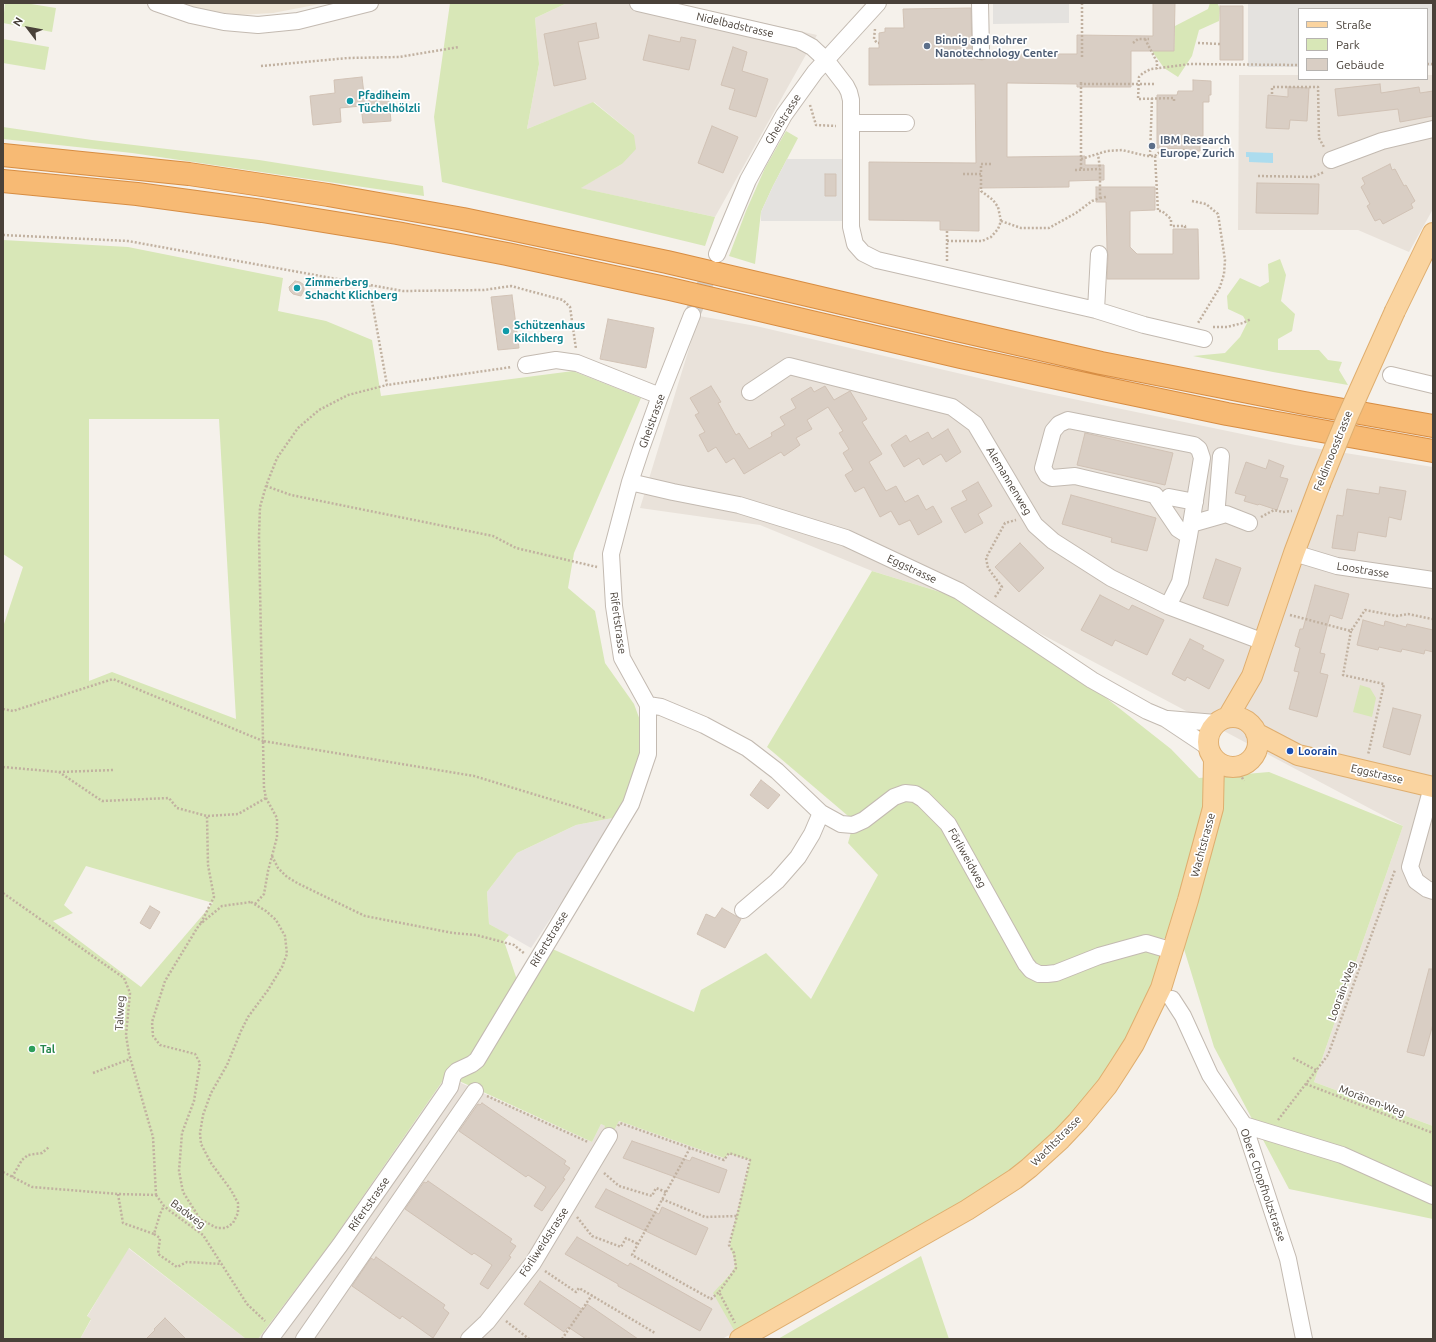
<!DOCTYPE html>
<meta charset="utf-8">
<style>
body{margin:0}
#map{position:relative;width:1436px;height:1342px;overflow:hidden;background:#f5f1eb;font-family:Ubuntu,sans-serif}
canvas{display:block}
.frame{position:absolute;inset:0;border:4px solid #494139;pointer-events:none}
.legend{position:absolute;left:1298px;top:8px;width:130px;height:72px;box-sizing:border-box;background:#fff;border:1px solid #b6b3b0;margin:0;padding:5px 7px;list-style:none;font-size:12px;color:#494139}
.legend li{display:flex;align-items:center;gap:8px;height:20px}
.legend b{width:20px;border:1px solid #b6b3b0}
.north{position:absolute;left:8px;top:8px;width:40px;height:40px;-webkit-text-stroke:3px #fff;paint-order:stroke;rotate:302deg;font-size:11px;font-weight:700;line-height:16px;text-align:center;color:#494139}
.north::after{content:'';display:block;margin:auto;width:14px;height:18px;background:#494139;clip-path:polygon(50% 0,100% 100%,50% 72%,0 100%)}
</style>
<div id="map">
<canvas width="1436" height="1342"></canvas>
<div class="frame"></div>
<ul class="legend">
<li><b style="height:5px;background:#fad4a0"></b>Straße</li>
<li><b style="height:11px;background:#d8e7b7"></b>Park</li>
<li><b style="height:11px;background:#d9cec4"></b>Gebäude</li>
</ul>
<div class="north">N</div>
</div>
<script>
const context = document.querySelector('canvas').getContext('2d');
context.lineJoin = 'round';
function fillPath(path, color) { context.fillStyle = color; context.fill(path, 'evenodd'); }
const shape = rows => new Path2D(rows.map(r => 'M' + r).join(''));
function trace(path, color, width, dash) { context.strokeStyle = color; context.lineWidth = width; context.lineCap = dash ? 'butt' : 'round'; context.setLineDash(dash || []); context.stroke(path); }
function drawText(font, color, halo, rows, align = 'center') {
  context.font = font + ' Ubuntu,sans-serif'; context.lineWidth = 3.5; context.setLineDash([]); context.textBaseline = 'middle'; context.strokeStyle = halo; context.fillStyle = color; for (const [text, x, y, turn = 0] of rows) {
    context.save(); context.translate(x, y); context.rotate((+turn || 0) * Math.PI / 180); context.textAlign = isNaN(turn) ? turn : align; if (halo) context.strokeText(text, 0, 0); context.fillText(text, 0, 0); context.restore();
  }
}
const residential = shape([
 [567,3,676,3,817,35,715,217,580,188,622,164,634,135,594,102,527,129,539,64,535,18],
 [1239,75,1299,75,1299,79,1427,79,1427,75,1433,75,1433,209,1409,252,1358,230,1238,230],
 [699,316,756,326,1030,390,1295,445,1433,467,1433,1126,1314,1082,1403,826,992,608,872,571,760,525,640,508],
 [446,1076,451,1076,461,1083,592,1142,601,1124,605,1126,619,1121,724,1158,730,1154,750,1160,731,1237,730,1247,734,1259,735,1266,732,1272,720,1285,735,1332,722,1339,258,1339,330,1244],
 [128,1248,246,1339,80,1339,91,1320,87,1317]
]);
const industrial = shape([
 [618,817,531,948,489,924,487,892,517,853,576,825]
]);
const education = shape([
 [182,3,325,3,273,13,239,15,203,10]
]);
const green = shape([
 [5,3,25,3,56,8,52,32,3,23],
 [450,3,567,3,535,18,539,64,527,129,593,102,634,135,636,149,622,164,581,188,715,217,705,246,442,182,434,117],
 [1210,3,1217,3,1220,8,1219,21,1199,30,1192,56,1178,77,1164,68,1152,51,1174,51,1175,26,1208,9],
 [3,39,49,47,45,70,3,63],
 [3,127,92,140,259,160,423,186,424,196,132,153,3,139],
 [786,131,798,138,773,186,761,212,755,264,729,256,746,211,765,168],
 [3,240,128,247,283,278,278,311,326,321,372,340,381,396,573,371,641,398,574,553,568,588,595,611,605,663,634,704,641,723,643,752,618,817,576,825,517,853,487,892,489,924,509,935,504,941,518,983,482,1045,446,1076,330,1244,258,1339,246,1339,129,1248,87,1316,91,1319,80,1339,3,1339,3,627,23,567,3,554],
 [89,419,219,419,236,719,112,672,89,681],
 [86,866,213,903,141,987,53,921,73,913,64,905],
 [1280,259,1286,275,1281,301,1295,314,1292,331,1278,339,1278,350,1319,350,1328,360,1342,362,1339,370,1348,385,1273,372,1193,356,1225,353,1240,337,1247,323,1243,316,1228,309,1227,296,1240,278,1260,287,1269,282,1268,264],
 [872,571,992,608,1171,749,1199,778,1269,772,1403,826,1314,1082,1433,1126,1433,1219,1289,1189,1214,1047,1180,936,1161,939,1161,960,1132,1031,1083,1104,1019,1166,894,1244,735,1332,713,1293,732,1272,735,1266,734,1259,730,1247,731,1237,750,1160,730,1154,724,1158,619,1121,612,1134,604,1130,605,1126,601,1124,592,1142,457,1080,548,947,694,1012,701,990,766,953,811,999,878,875,848,843,854,821,767,747],
 [1360,685,1370,688,1376,698,1372,717,1353,712],
 [921,1256,949,1339,778,1339]
]);
const parking = shape([
 [993,3,1069,3,1069,23,993,24],
 [1248,3,1433,3,1433,66,1427,66,1427,9,1299,9,1299,67,1248,67],
 [787,159,843,159,843,221,761,221,761,212,773,186]
]);
const water = shape([
 [1246,152,1273,153,1273,163,1249,162,1249,157,1246,157]
]);
const building = shape([
 [1153,3,1175,3,1174,51,1131,51,1131,87,1077,87,1077,84,1007,83,1007,157,1085,156,1085,165,1104,165,1104,180,1069,181,1069,187,979,188,979,231,940,230,940,221,869,220,869,162,976,163,975,84,869,85,869,48,879,48,879,33,885,32,885,28,904,28,903,9,971,8,972,52,973,56,976,59,982,60,986,59,990,54,1077,54,1077,35,1153,36,1153,3],
 [1220,6,1243,6,1243,60,1220,60,1220,6],
 [596,23,599,38,578,42,586,79,554,86,544,34,596,23],
 [649,35,680,42,681,37,696,40,689,70,643,60,649,35],
 [733,47,747,52,742,71,768,79,756,117,729,109,735,89,721,85,733,47],
 [362,77,364,94,388,92,391,121,363,123,361,106,340,108,341,122,313,125,310,96,335,93,334,80,362,77],
 [1193,80,1211,81,1211,95,1209,95,1209,102,1203,102,1203,136,1200,136,1200,151,1187,151,1187,149,1157,148,1157,95,1177,95,1178,91,1193,91,1193,80],
 [1380,84,1381,93,1419,87,1420,93,1433,91,1433,116,1400,122,1398,109,1338,116,1335,89,1380,84],
 [1288,87,1309,88,1307,121,1290,120,1289,129,1266,128,1268,95,1288,97,1288,87],
 [712,126,738,137,723,173,698,163,712,126],
 [1390,164,1392,170,1395,169,1404,186,1406,185,1415,201,1411,204,1413,208,1383,224,1380,219,1375,221,1367,206,1370,204,1361,187,1365,184,1362,178,1390,164],
 [825,174,836,174,836,196,825,196,825,174],
 [1257,183,1319,184,1318,214,1256,213,1257,183],
 [1096,187,1155,187,1155,210,1130,211,1130,247,1137,254,1173,254,1173,229,1198,229,1199,279,1107,279,1108,255,1107,249,1106,202,1096,202,1096,187],
 [295,281,300,282,304,285,304,290,301,296,293,294,290,291,289,287,295,281],
 [512,295,519,348,498,350,491,297,512,295],
 [608,319,654,328,646,368,600,359,608,319],
 [711,386,721,402,718,403,736,435,739,433,749,449,772,436,771,433,785,425,780,417,796,408,791,399,811,387,814,392,825,386,834,400,850,391,867,419,862,422,882,454,869,462,886,491,896,486,905,502,918,495,926,510,933,506,942,522,918,535,910,520,899,525,891,511,880,517,864,487,855,492,845,475,853,470,843,453,849,449,839,433,843,431,828,407,807,420,812,429,796,438,800,445,784,456,781,452,744,474,734,458,726,463,716,447,708,452,699,435,705,432,695,415,699,413,690,398,711,386],
 [948,429,961,452,946,462,941,454,923,465,919,458,904,467,891,445,906,435,910,442,928,432,932,439,948,429],
 [1085,433,1173,453,1165,485,1077,465,1085,433],
 [1269,460,1284,466,1280,477,1288,479,1277,510,1259,504,1258,505,1244,501,1246,496,1235,493,1246,462,1266,469,1269,460],
 [978,482,992,506,978,514,983,523,965,533,951,508,967,500,962,491,978,482],
 [1380,487,1406,491,1401,520,1389,517,1386,537,1358,532,1355,551,1332,548,1337,515,1343,516,1347,489,1379,494,1380,487],
 [1071,495,1156,518,1147,551,1111,542,1112,538,1062,524,1071,495],
 [1020,543,1044,568,1019,592,995,567,1020,543],
 [1216,559,1241,568,1228,606,1203,598,1216,559],
 [1315,585,1349,594,1342,619,1330,615,1320,653,1325,654,1320,673,1328,675,1317,717,1289,709,1299,672,1294,671,1300,648,1295,646,1300,629,1303,629,1315,585],
 [1100,595,1129,610,1132,605,1164,620,1147,655,1115,640,1112,646,1081,630,1100,595],
 [1363,620,1384,626,1385,621,1406,627,1407,624,1433,630,1433,652,1425,650,1424,654,1402,649,1401,652,1379,647,1378,650,1357,645,1363,620],
 [1190,639,1204,646,1202,649,1224,660,1209,689,1187,677,1185,681,1172,674,1190,639],
 [1393,708,1421,715,1410,755,1383,747,1393,708],
 [761,780,780,795,768,809,750,795,761,780],
 [150,906,160,912,150,929,140,923,150,906],
 [722,908,741,919,725,948,697,934,706,914,715,918,722,908],
 [1429,969,1433,969,1433,1024,1424,1056,1407,1052,1429,969],
 [482,1103,566,1161,564,1164,570,1168,563,1178,565,1179,542,1211,534,1206,546,1187,528,1175,526,1177,459,1131,478,1104,480,1105,482,1103],
 [632,1141,690,1161,692,1157,727,1170,719,1193,623,1158,632,1141],
 [428,1181,512,1239,510,1242,516,1246,509,1256,511,1257,488,1289,480,1284,492,1265,474,1253,472,1255,405,1209,424,1182,426,1183,428,1181],
 [606,1189,659,1214,662,1207,708,1228,696,1255,595,1207,606,1189],
 [577,1237,628,1266,630,1263,712,1309,700,1331,618,1286,618,1284,565,1254,577,1237],
 [376,1257,445,1305,443,1308,449,1313,433,1338,402,1316,400,1319,352,1286,371,1258,374,1260,376,1257],
 [540,1281,583,1310,587,1304,638,1339,586,1339,568,1327,564,1332,524,1304,540,1281],
 [165,1318,186,1339,146,1339,155,1330,154,1329,165,1318]
]);
const minorTunnel = shape([
 [692,315,714,263]
]);
const path = shape([
 [1082,3,1082,57],
 [875,29,874,39,877,43,879,43],
 [1145,39,1157,62,1157,69],
 [1133,43,1138,39,1149,39],
 [1198,43,1220,44],
 [1427,64,1433,64],
 [261,66,348,58,399,57,459,47],
 [1081,84,1081,80],
 [1272,94,1272,87,1318,87,1319,138,1324,147],
 [1174,101,1174,98,1138,99,1139,77,1143,73,1151,69,1190,64,1299,65],
 [810,105,816,125,836,126],
 [1150,156,1152,98],
 [1155,156,1158,153,1183,153,1184,149],
 [1081,159,1107,151,1122,150,1147,156,1155,156,1158,211,1162,211,1171,219,1171,226,1185,226,1185,229],
 [1081,169,1081,84,1155,84],
 [1075,170,1100,169],
 [963,174,981,174,981,164,993,164],
 [1258,176,1313,177,1324,172],
 [1100,198,1106,197],
 [1192,201,1206,204,1218,214,1225,260,1224,274,1220,287,1198,323],
 [1001,221,1021,228,1049,228,1076,213,1092,201,1100,198,1100,169,1098,154],
 [3,235,128,241,403,291,484,290,511,286,563,300,570,307,576,349],
 [947,241,982,241,991,237,998,229,1001,221,998,207,993,200,981,191,981,174],
 [947,261,947,231],
 [369,285,387,385,512,367],
 [1213,327,1227,327,1243,323,1251,319],
 [266,486,291,495,493,536,516,548,597,567],
 [1261,517,1274,510,1283,512,1292,511],
 [995,597,1002,587,988,568,986,558,1005,523,1016,520],
 [1290,615,1351,631,1365,610,1397,616,1408,614,1432,619],
 [1351,631,1343,675,1384,684,1368,755],
 [3,709,13,711,113,679,263,741,259,536,260,507,266,486,277,458,298,428,319,410,348,395,387,385],
 [3,767,59,772,102,801,169,798,177,808,207,816,238,814,266,798],
 [1236,767,1244,781],
 [59,772,114,770],
 [272,856,278,868,287,877,299,884,365,916,453,933,476,935,514,945,525,954],
 [3,893,124,978,130,993,126,1035,129,1054,153,1137,156,1195],
 [251,902,266,911,276,920,285,936,287,954,282,967,268,990,248,1017,241,1031,227,1065,211,1093,203,1115,200,1133,201,1144,211,1163,231,1190,238,1203,238,1213,233,1223,226,1228,217,1228,200,1219,183,1192,179,1171,182,1133,194,1101,200,1063,195,1054,160,1045,153,1036,152,1022,165,981,199,925,222,906,251,902],
 [255,904,264,894,268,871,277,837,277,818,266,798,264,788,263,741,474,776,576,807,606,818],
 [201,923,214,897,208,865,207,816],
 [1293,1058,1316,1070],
 [93,1073,130,1059],
 [1306,1084,1433,1133],
 [487,1096,588,1142],
 [1278,1120,1328,1055,1395,870],
 [618,1126,620,1123,724,1160,729,1153,750,1160,737,1216,729,1245,734,1253,736,1268,719,1292,735,1323],
 [690,1148,632,1255,711,1299,719,1292],
 [3,1172,32,1187,118,1194,156,1195],
 [604,1173,619,1186,652,1196,656,1188,666,1192],
 [12,1177,22,1160,28,1155,42,1153,49,1147],
 [118,1194,123,1223,154,1234,160,1214,164,1206],
 [156,1195,164,1206,170,1211,203,1235,247,1304,265,1321],
 [662,1199,705,1217,737,1216],
 [577,1217,592,1236,621,1247,626,1238,638,1244],
 [154,1234,160,1238,158,1254,177,1267,187,1262,222,1264],
 [545,1271,576,1292,579,1288,655,1333],
 [506,1321,529,1339],
 [562,1339,592,1295]
]);
const minor = shape([
 [156,3,191,15,224,22,258,25,298,21,370,3],
 [638,3,799,40,812,47,826,60,846,86,849,92,851,100,851,227,855,244,863,253,877,260,1096,310,1144,325,1204,339],
 [980,3,981,51],
 [851,123,906,123],
 [1331,160,1382,141,1433,129],
 [717,254,748,180,784,115,815,72,878,3],
 [1096,310,1099,254],
 [526,365,556,360,577,363,660,396],
 [1391,375,1433,385],
 [750,392,789,366,952,407,975,424,1035,525,1053,541,1111,578,1168,606,1264,642],
 [630,482,673,492,739,505,846,538,959,591,1092,680,1147,711,1166,719,1208,747],
 [1169,497,1195,502],
 [1216,517,1221,456],
 [1191,524,1226,514,1249,523],
 [1294,553,1337,566,1433,580],
 [1168,606,1180,582,1189,536,1178,529,1155,495,1075,476,1052,478,1047,475,1043,468,1053,431,1059,424,1068,420,1194,445,1199,449,1202,458,1189,536],
 [648,705,661,707,704,725,747,748,777,771,821,813,841,824,853,825,864,820,894,797,905,793,915,794,923,799,948,824,1026,964,1031,970,1039,974,1047,974,1056,973,1099,956,1146,943,1173,951],
 [1168,719,1216,723],
 [1432,787,1410,867,1416,881,1427,889,1433,891],
 [743,910,777,881,798,857,812,834,821,813],
 [1172,999,1183,1016,1210,1075,1244,1125,1288,1259,1304,1339],
 [1244,1125,1342,1155,1433,1196],
 [270,1339,340,1245,412,1142,450,1087,453,1075,457,1071,472,1064,477,1060,631,804,648,754,648,705,622,658,614,606,611,554,630,482,642,446,660,396,692,315],
 [304,1339,475,1091],
 [469,1339,487,1322,533,1263,609,1136]
]);
const major = shape([
 [1395,311,1433,233],
 '1208 742a25 25 0 1 1 50 0a25 25 0 1 1-50 0Z',
 [1228,717,1252,676,1294,553,1320,484],
 [1256,733,1298,755,1433,787],
 [740,1339,967,1210,1015,1179,1029,1168,1061,1139,1078,1121,1107,1086,1120,1066,1134,1044,1161,988,1188,900,1213,808,1214,760]
]);
const highway = shape([
 [3,155,189,174,328,195,463,219,667,262,957,330,1101,363,1304,403,1433,426],
 [3,181,137,194,262,211,397,233,507,254,670,289,961,357,1103,388,1227,414,1433,451]
]);
const majorBridge = shape([
 [1320,484,1347,418,1395,311]
]);
const markers = [
 [927,46,4,"#5c6f8a"],
 [350,101,4,"#0f9aa8"],
 [1152,146,4,"#5c6f8a"],
 [297,288,4,"#0f9aa8"],
 [506,331,4,"#0f9aa8"],
 [1290,751,4,"#1a4fb4"],
 [32,1049,4,"#2e9e5b"]
];
const streetNames = [
 ["Nidelbadstrasse",735,25,13],
 ["Gheistrasse",783,119,-58],
 ["Gheistrasse",652,421,-70],
 ["Feldimoosstrasse",1333,451,-68],
 ["Alemannenweg",1009,481,59],
 ["Eggstrasse",912,569,25],
 ["Loostrasse",1363,570,9],
 ["Rifertstrasse",618,623,82],
 ["Eggstrasse",1377,774,13],
 ["Wachtstrasse",1203,845,-75],
 ["Förliweidweg",967,858,61],
 ["Rifertstrasse",549,939,-59],
 ["Loorain-Weg",1342,991,-70],
 ["Talweg",120,1013,-87],
 ["Moränen-Weg",1372,1101,21],
 ["Wachtstrasse",1056,1141,-45],
 ["Obere Chopfholzstrasse",1263,1185,71],
 ["Rifertstrasse",369,1204,-55],
 ["Badweg",188,1214,37],
 ["Förliweidstrasse",544,1242,-57]
];
const serviceNames = [
 ["Binnig and Rohrer",935,40],
 ["Nanotechnology Center",935,53],
 ["IBM Research",1160,140],
 ["Europe, Zurich",1160,153]
];
const cultureNames = [
 ["Pfadiheim",358,95],
 ["Tüchelhölzli",358,108],
 ["Zimmerberg",305,282],
 ["Schacht Klichberg",305,295],
 ["Schützenhaus",514,325],
 ["Kilchberg",514,338]
];
const transitNames = [
 ["Loorain",1298,751]
];
const leisureNames = [
 ["Tal",40,1049]
];
fillPath(residential, '#e9e2da');
fillPath(industrial, '#e8e3e0');
fillPath(education, '#ede4d6');
fillPath(green, '#d8e7b7');
fillPath(parking, '#e4e2df');
fillPath(water, '#acdcee');
fillPath(building, '#d9cec4');
trace(building, '#d1c2b5', 1);
trace(minorTunnel, '#d3cec7', 16, [16, 8]);
trace(minor, '#c3bab1', 18);
trace(major, '#dfae6f', 22);
trace(highway, '#d78d43', 24);
trace(path, '#c1b1a0', 2.5, [2, 2]);
trace(minor, '#fff', 16);
trace(major, '#fad4a0', 20);
trace(highway, '#f7ba74', 22);
trace(majorBridge, '#dfae6f', 22, []);
trace(majorBridge, '#fad4a0', 20);
for (const [x, y, r, color] of markers) { const dot = new Path2D(); dot.arc(x, y, r, 0, 2 * Math.PI); context.fillStyle = color; context.fill(dot); trace(dot, '#fff', 1.5); }
drawText('11px', '#494139', '#fff', streetNames);
drawText('bold 11px', '#4e5e75', '#fff', serviceNames, 'left');
drawText('bold 11px', '#0d838f', '#fff', cultureNames, 'left');
drawText('bold 11px', '#164399', '#fff', transitNames, 'left');
drawText('bold 11px', '#27864d', '#fff', leisureNames, 'left');
</script>
